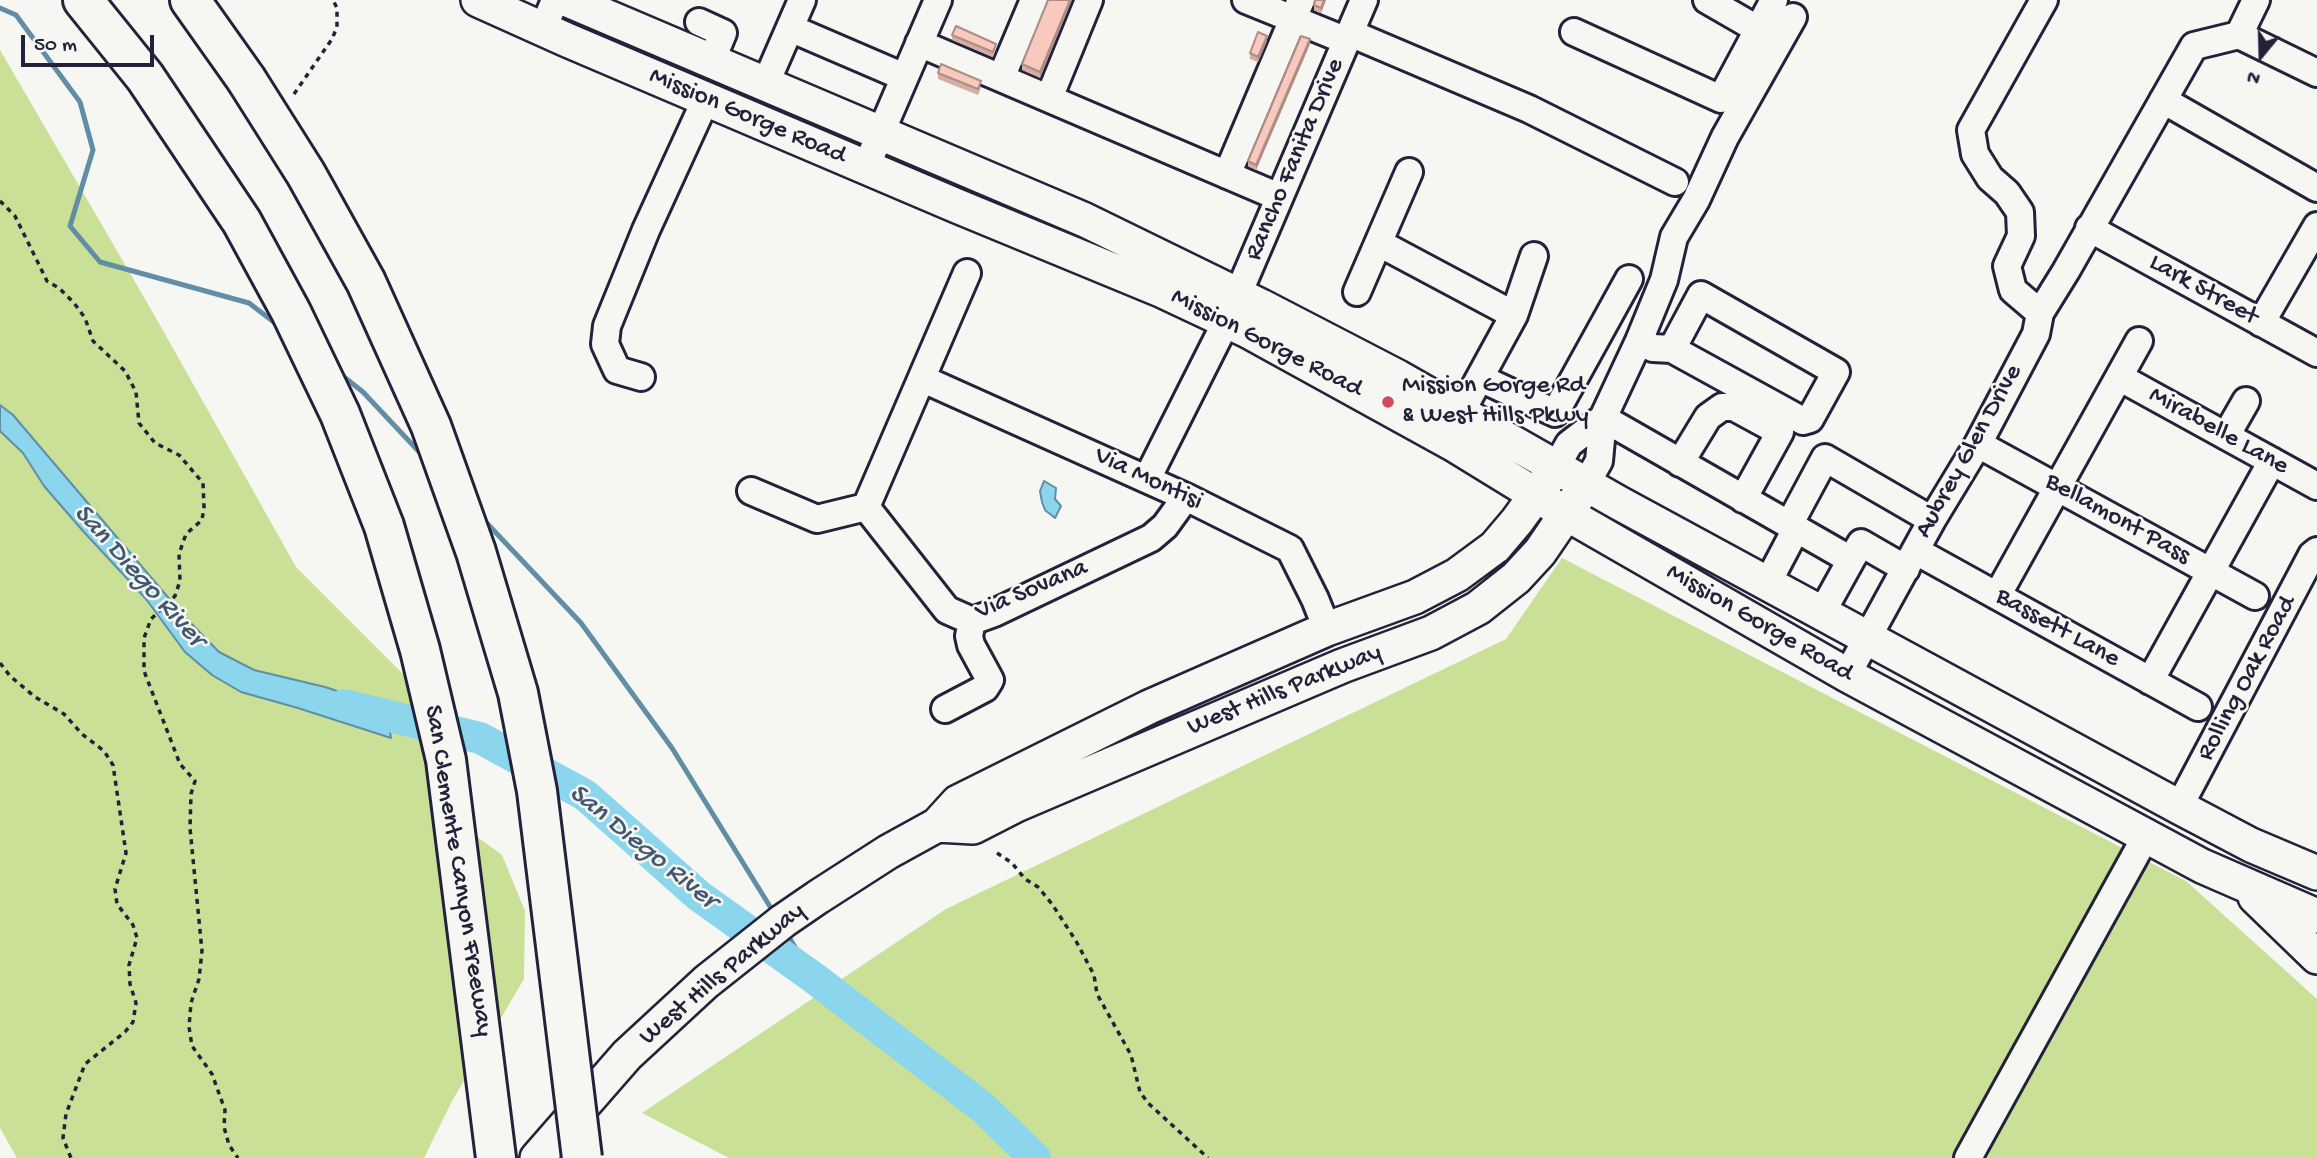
<!DOCTYPE html>
<style>
body{margin:0}
#map{position:relative;width:2317px;height:1158px;overflow:hidden;background:#f6f6f2;font-family:"Gochi Hand",sans-serif}
canvas{display:block}
.north{position:absolute;left:2226px;top:21px;width:70px;height:70px;-webkit-text-stroke:5px #f6f6f2;paint-order:stroke;rotate:199deg;font-size:19px;font-weight:700;line-height:28px;text-align:center;color:#22223b}
.north::after{content:'';display:block;margin:auto;width:24px;height:32px;background:#22223b;clip-path:polygon(50% 0,100% 100%,50% 72%,0 100%)}
.scale{position:absolute;left:21px;top:35px;width:133px;height:32px;box-sizing:border-box;border:4px solid #22223b;border-top:0;padding-left:9px;font-size:21px;line-height:24px;white-space:nowrap;color:#22223b;-webkit-text-stroke:5px #f6f6f2;paint-order:stroke}
</style>
<div id="map">
<canvas width="2317" height="1158"></canvas>
<div class="north">N</div>
<div class="scale">50 m</div>
</div>
<script>
const context = document.querySelector('canvas').getContext('2d');
context.lineJoin = 'round';
function fillPath(path, color) { context.fillStyle = color; context.fill(path, 'evenodd'); }
const shape = rows => new Path2D(rows.map(r => 'M' + r).join(''));
function trace(path, color, width, dash) { context.strokeStyle = color; context.lineWidth = width; context.lineCap = dash ? 'butt' : 'round'; context.setLineDash(dash || []); context.stroke(path); }
function drawText(font, color, halo, rows, align = 'center') {
  context.font = font + ' "Gochi Hand",sans-serif'; context.lineWidth = 5; context.setLineDash([]); context.textBaseline = 'middle'; context.strokeStyle = halo; context.fillStyle = color; for (const [text, x, y, turn = 0] of rows) {
    context.save(); context.translate(x, y); context.rotate((+turn || 0) * Math.PI / 180); context.textAlign = isNaN(turn) ? turn : align; if (halo) context.strokeText(text, 0, 0); context.fillText(text, 0, 0); context.restore();
  }
}
const green = shape([
 [0,50,152,311,296,567,403,674,450,817,502,855,525,911,524,979,452,1101,424,1158,17,1158,0,1128],
 [1562,558,2186,881,2317,999,2317,1158,729,1158,642,1113,946,909,1506,639]
]);
const water = shape([
 [0,405,13,415,183,615,219,652,254,670,325,687,386,707,391,738,298,708,241,692,212,675,185,652,146,599,83,531,44,486,23,453,0,431,0,405],
 [1044,481,1056,488,1055,499,1061,506,1055,518,1045,510,1042,502,1040,491,1044,481]
]);
const stream = shape([
 [0,8,16,15,80,102,93,150,70,226,100,262,249,303,279,326],
 [339,373,363,392,424,457],
 [482,518,581,623,672,748,774,913],
 [787,934,814,978]
]);
const river = shape([
 [344,705,480,738,585,795,699,896,814,978,982,1107,1035,1158]
]);
const path = shape([
 [294,94,332,39,337,27,337,8,333,0],
 [0,201,15,216,47,281,59,288,74,303,85,318,93,341,125,371,136,392,139,423,155,443,179,455,203,483,204,507,202,520,186,534,179,554,180,581,175,596,151,619,144,638,144,671,180,764,195,781,191,794,190,828,202,951,199,979,191,1003,189,1027,192,1046,212,1074,225,1110,224,1127,229,1145,238,1158],
 [0,663,10,676,35,697,64,714,82,734,104,751,113,765,126,853,115,889,117,904,133,925,137,938,129,965,130,984,136,1003,133,1022,125,1032,85,1064,66,1114,63,1138,71,1158],
 [997,853,1012,863,1025,879,1038,887,1052,904,1076,941,1094,975,1097,994,1131,1055,1140,1092,1148,1103,1208,1158]
]);
const minor = shape([
 [1246,0,1293,19,1301,0],
 [1707,0,1759,30],
 [699,22,723,33,711,62],
 [790,28,904,77],
 [543,29,555,0],
 [1574,32,1721,99,1774,0],
 [1350,33,1529,109,1675,182],
 [2239,35,2317,73],
 [919,43,1279,197],
 [1001,78,1034,0],
 [765,85,802,0],
 [1049,98,1089,0],
 [2163,100,2317,188],
 [866,167,938,0],
 [1227,175,1293,19,1347,41],
 [2089,228,2317,353],
 [1379,243,1514,315],
 [967,273,866,507,947,610,972,621,994,613,1151,538,1165,526,1186,497],
 [1357,292,1409,172],
 [2040,313,2013,290,2007,266,2021,236,2020,212,2007,193,1990,178,1975,154,1971,130,2044,0],
 [2261,323,2317,226],
 [1639,341,1653,348,1672,349,1803,421,1810,419,1836,372,1701,295,1672,349],
 [641,377,617,370,605,344,607,326,646,230,706,99],
 [2119,377,2317,486],
 [1480,378,1555,413,1629,279],
 [923,379,1186,497,1290,549,1315,599,1327,629],
 [1461,412,1514,315,1534,256],
 [1603,418,1851,560,1821,614],
 [2226,436,2246,401],
 [1978,444,2255,596],
 [1680,463,1708,417,1722,407,1734,407,1780,432,1743,499],
 [1556,467,1569,444,1603,418],
 [1147,479,1227,320,1364,0],
 [1586,484,1599,461,1603,418,1639,341,1664,280,1674,237,1696,200,1725,137,1793,17],
 [751,491,817,519,866,507],
 [1789,525,1825,458,1932,520],
 [1916,551,2198,707],
 [1851,560,1861,543,1906,569],
 [1767,584,1796,529],
 [1997,596,2139,341],
 [1847,675,1932,520,1978,444,2036,334,2040,313,2066,271,2194,46,2239,35,2256,0],
 [2150,681,2272,461],
 [945,709,985,688,990,680,971,645,969,636,972,621],
 [2179,807,2312,555,2317,551],
 [1968,1158,2146,836]
]);
const major = shape([
 [478,0,567,40,957,206,1163,291,1248,331,1453,444,1567,514,1847,675,2202,866,2317,916],
 [568,0,1085,220,1261,306,1398,377,1619,503,2179,807,2251,845,2317,873],
 [937,825,973,827,1016,805,1342,666,1431,633,1478,608,1516,578,1540,552,1579,495],
 [2255,897,2317,957],
 [537,1158,627,1055,706,982,783,921,818,897,888,852,937,825,958,802,1149,707,1327,629,1415,597,1457,575,1495,547,1517,521,1549,477]
]);
const highway = shape([
 [83,0,145,77,242,222,291,312,340,414,384,526,420,650,446,760,496,1158],
 [190,0,246,79]
]);
const highwayBridge = shape([
 [246,79,306,174,366,282,431,426,476,552,518,693,537,791,582,1158]
]);
const wall = shape([
 [1048,0,1040,78,1022,70,1022,64],
 [1326,0,1321,13,1314,10,1314,5],
 [952,35,996,49,993,57,952,40],
 [1267,41,1258,62,1250,59,1250,53],
 [1310,44,1256,170,1248,166,1248,161],
 [938,73,981,87,978,95,938,79]
]);
const shadedWall = shape([
 [1070,0,1072,0,1040,78,1040,72],
 [1324,0,1326,0,1321,13,1321,8],
 [1267,36,1267,41,1258,62,1258,57],
 [1310,39,1310,44,1256,170,1256,165]
]);
const building = shape([
 [1048,0,1070,0,1040,72,1022,64,1048,0],
 [1315,0,1324,0,1321,8,1314,5,1315,0],
 [956,26,996,44,993,52,952,35,956,26],
 [1258,32,1267,36,1258,57,1250,53,1258,32],
 [1301,36,1310,39,1256,165,1248,161,1301,36],
 [941,64,981,81,978,89,938,73,941,64]
]);
const markers = [
 [1388,402,7,"#d1495b"]
];
const streetNames = [
 ["Mission Gorge Road",747,117,23],
 ["Rancho Fanita Drive",1296,160,-67],
 ["Lark Street",2203,291,29],
 ["Mission Gorge Road",1266,344,27],
 ["Mirabelle Lane",2218,432,29],
 ["Aubrey Glen Drive",1970,452,-61],
 ["Via Montisi",1148,480,25],
 ["Bellamont Pass",2117,520,29],
 ["Via Sovana",1032,591,-23],
 ["Mission Gorge Road",1759,624,30],
 ["Bassett Lane",2057,629,29],
 ["Rolling Oak Road",2248,679,-62],
 ["West Hills Parkway",1285,691,-22],
 ["San Clemente Canyon Freeway",457,871,81],
 ["West Hills Parkway",723,975,-40]
];
const poiNames = [
 ["Mission Gorge Rd",1402,387],
 ["& West Hills Pkwy",1402,417]
];
const waterNames = [
 ["San Diego River",138,577,48],
 ["San Diego River",642,848,39]
];
fillPath(green, '#c9e096');
fillPath(water, '#8bd6ec');
trace(water, '#618ea5', 2);
trace(stream, '#618ea5', 5);
trace(river, '#8bd6ec', 32);
trace(minor, '#22223b', 32);
trace(major, '#22223b', 38);
trace(highway, '#22223b', 44);
trace(path, '#22223b', 3.5, [5, 5]);
trace(minor, '#f6f6f2', 26);
trace(major, '#f6f6f2', 33);
trace(highway, '#f6f6f2', 38);
trace(highwayBridge, '#22223b', 44, []);
trace(highwayBridge, '#f6f6f2', 38);
fillPath(wall, '#d5ada2');
fillPath(shadedWall, '#ae8d84');
fillPath(building, '#f8c9bc');
trace(building, '#ae8d84', 2);
for (const [x, y, r, color] of markers) { const dot = new Path2D(); dot.arc(x, y, r, 0, 2 * Math.PI); context.fillStyle = color; context.fill(dot); trace(dot, '#f6f6f2', 2.5); }
drawText('26px', '#22223b', '#f6f6f2', streetNames);
drawText('26px', '#22223b', '#f6f6f2', poiNames, 'left');
drawText('italic 28px', '#425870', '#f6f6f2', waterNames);
</script>
